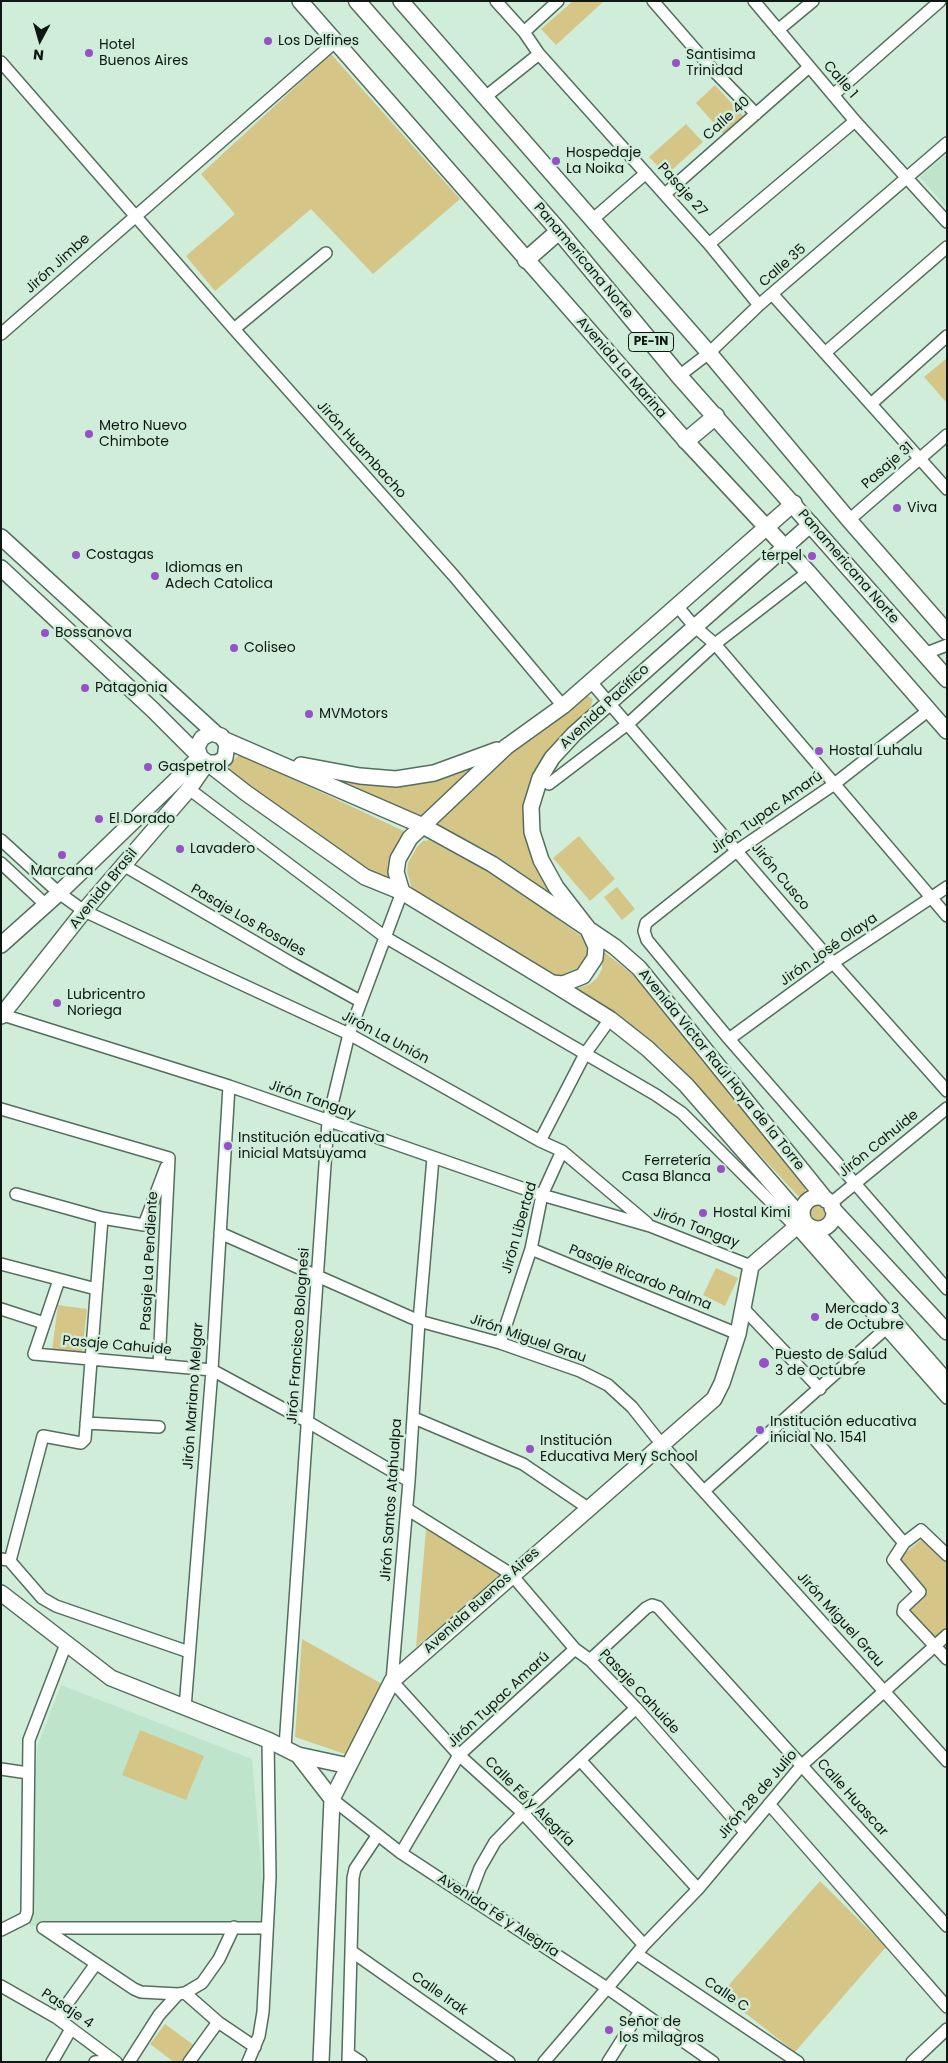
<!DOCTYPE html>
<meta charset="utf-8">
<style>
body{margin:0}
#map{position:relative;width:948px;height:2063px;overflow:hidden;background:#cfedd9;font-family:Poppins,sans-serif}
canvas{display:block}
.frame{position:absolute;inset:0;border:2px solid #0e1812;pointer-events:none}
.north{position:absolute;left:15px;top:15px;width:50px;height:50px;-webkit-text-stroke:4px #cfedd9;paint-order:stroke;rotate:186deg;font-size:14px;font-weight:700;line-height:20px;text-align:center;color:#0e1812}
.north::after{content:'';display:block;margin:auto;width:18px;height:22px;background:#0e1812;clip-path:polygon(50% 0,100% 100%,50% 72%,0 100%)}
</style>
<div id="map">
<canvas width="948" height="2063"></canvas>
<div class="frame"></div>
<div class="north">N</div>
</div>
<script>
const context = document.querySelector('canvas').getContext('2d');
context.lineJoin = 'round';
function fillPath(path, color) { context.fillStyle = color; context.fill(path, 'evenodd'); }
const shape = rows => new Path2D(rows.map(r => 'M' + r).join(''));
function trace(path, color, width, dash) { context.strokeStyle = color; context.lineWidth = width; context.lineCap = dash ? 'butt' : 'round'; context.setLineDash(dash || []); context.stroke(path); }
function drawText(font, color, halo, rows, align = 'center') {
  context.font = font + ' Poppins,sans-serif'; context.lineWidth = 5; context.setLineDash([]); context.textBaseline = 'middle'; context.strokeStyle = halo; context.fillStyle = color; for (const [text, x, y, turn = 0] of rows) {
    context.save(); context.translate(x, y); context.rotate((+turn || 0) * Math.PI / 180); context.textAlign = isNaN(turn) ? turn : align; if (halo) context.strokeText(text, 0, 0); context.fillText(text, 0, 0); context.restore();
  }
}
const built = shape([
 [947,154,947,208,920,177],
 [61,1685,252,1759,266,1921,30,1926,37,1747]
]);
const green = shape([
 [573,1,604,1,556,45,541,29],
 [331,54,460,199,373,274,311,209,215,291,186,256,235,214,201,174],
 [715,85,747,120,727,138,696,103],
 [686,124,703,142,666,175,649,157],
 [947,358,947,403,924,377],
 [585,694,593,699,590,709,558,741,528,795,557,897,492,853,431,822,575,698],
 [238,756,244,756,408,833,391,859,389,878,391,887,230,774,229,764],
 [486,759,421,819,333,779,334,777,340,779],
 [579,836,615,879,590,901,553,858],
 [429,840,502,879,581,936,588,952,587,960,578,973,558,977,424,903,412,889,407,872,408,863,417,847,423,841],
 [617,887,635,909,622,920,604,897],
 [603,951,632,974,659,1004,805,1188,805,1195,798,1196,661,1048,617,1015,576,989,590,984,597,978,602,969],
 '810 1213a8 8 0 1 1 16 0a8 8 0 1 1-16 0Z',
 [716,1268,738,1278,725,1306,703,1295],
 [58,1305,87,1309,82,1353,52,1350],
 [426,1529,504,1573,416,1647],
 [923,1538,947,1562,947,1653,908,1611,928,1592,898,1559],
 [302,1639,382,1684,345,1754,295,1737],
 [140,1730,204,1756,186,1800,122,1775],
 [820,1881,886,1947,795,2052,721,1994],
 [165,2024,199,2049,189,2062,174,2062,150,2044]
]);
const minor = shape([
 [496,1,524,32,539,54,709,244,759,305],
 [653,1,714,71,756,114],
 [754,1,855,121,947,222],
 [778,30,813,1],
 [524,32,558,1],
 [1,62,234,329,454,576,563,706],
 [833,95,940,1],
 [484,98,539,54],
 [665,194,809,67],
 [592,220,646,173],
 [709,244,855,121],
 [773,295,947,489],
 [234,329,326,253],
 [1,334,335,42],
 [826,352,947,247],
 [679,376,709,353,759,305,947,143],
 [871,404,947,336],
 [849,520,947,435],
 [677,606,694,626,715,644,947,916],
 [924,654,947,645],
 [591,682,833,963,947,1091],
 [929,710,833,785,738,850,646,923,644,931,647,940,729,1039,947,1289],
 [549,784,629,723,715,644,808,572],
 [189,789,385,937,656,1095,682,1113,796,1227,947,1398],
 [1,840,59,893,84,911,349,1034,540,1141,562,1151,647,1223],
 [1,863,46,905],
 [123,865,293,964,360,1001],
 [3,1015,229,1086,542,1195,650,1226,751,1266],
 [729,1039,833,963,947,887],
 [1,1109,169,1158],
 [540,1141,585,1054,610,1019],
 [433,1158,419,1321,409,1481,392,1681,459,1755,523,1813,644,1945],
 [16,1194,102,1218,144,1225,166,1167],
 [830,1204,947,1108],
 [220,1233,419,1321,500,1343,580,1371,608,1385,632,1407,663,1446,947,1761],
 [531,1249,738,1334],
 [1,1264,96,1289],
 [59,1280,34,1354,212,1370,308,1422,409,1481],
 [743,1308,820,1389],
 [1,1309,44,1323],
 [500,1343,531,1249,542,1195,562,1151],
 [159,1365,169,1158],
 [792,1413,904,1543],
 [414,1418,523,1464,588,1508],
 [86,1423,159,1427],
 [705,1490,892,1323],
 [407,1509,511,1574,575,1649,590,1660,636,1708,745,1832],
 [947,1555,921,1530,904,1543,893,1560,920,1592,904,1607,903,1612,947,1659],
 [1,1559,9,1560,11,1557,43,1436,81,1443,85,1439,102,1218],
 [9,1560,42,1598,56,1606,189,1652],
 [590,1660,646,1608,652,1605,658,1607,947,1926],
 [185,1708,212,1370,229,1086],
 [285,1747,328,1121,349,1034,402,892],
 [580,1760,698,1889],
 [1,1769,28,1773],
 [332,1799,401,1853,607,1988,713,2062],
 [769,1804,947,2007],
 [401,1853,459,1755,575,1649],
 [469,1897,480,1868,495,1842,523,1813,636,1708],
 [43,1928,134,1989,141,1992,178,1994,185,1993,202,1983,219,1959,234,1927],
 [43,1928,267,1928],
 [1,1930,25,1918,27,1912,29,1740,66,1644],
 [351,1951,509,2062],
 [637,1954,798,2062],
 [1,1986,57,2018,116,2062],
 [185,1993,218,2022,255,2047],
 [57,2018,95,1965],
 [349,2054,361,2062],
 [52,2062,71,2029],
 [95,2062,113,2060],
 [129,2062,159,2015,178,1994],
 [189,2062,218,2022],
 [248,2062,259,2036,263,2012,270,1877,268,1740],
 [348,2062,353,1878,355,1869,377,1836],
 [544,2062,644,1945,698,1889,802,1765,947,1635],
 [608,2062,639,2013],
 [912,2062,947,2029]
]);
const major = shape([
 [300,1,686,441,808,572,947,731],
 [401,1,709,353,849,520,947,632],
 [1,537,216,734],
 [1,568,153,710,200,757,246,793,365,877,402,892,552,983,610,1019,648,1049,686,1085,803,1219],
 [225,740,423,826,492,864,615,947,639,968,826,1200],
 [200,757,197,747,202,738,211,733,221,736,227,744,225,758,217,763,207,763],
 [301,765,360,776,396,779,434,773,497,750],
 [402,892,396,872,398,859,410,838,506,747,563,706,794,503],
 [1,945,59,893,200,757],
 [552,983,563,984,583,976,595,958,596,947,587,927,556,887,541,860,532,832,531,807,540,778,552,758,574,734,811,524],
 [1,1016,84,911,189,789,207,763],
 '802 1213a16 16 0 1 1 32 0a16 16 0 1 1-32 0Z',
 [832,1208,947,1332],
 [812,1228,947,1382],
 [1,1593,111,1678,268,1740,298,1755,349,1766],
 [298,1755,332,1799],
 [321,2062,332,1799,392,1681,714,1399,722,1383,738,1334,751,1266,796,1227]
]);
const highway = shape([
 [357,1,559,231,679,376,947,679],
 [526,260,559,231],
 [686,441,716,416]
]);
const markers = [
 [268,41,5,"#9551c5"],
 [89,53,5,"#9551c5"],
 [676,63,5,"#9551c5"],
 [556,161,5,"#9551c5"],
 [89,434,5,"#9551c5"],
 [897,508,5,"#9551c5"],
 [76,555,5,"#9551c5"],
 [812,556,5,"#9551c5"],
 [155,576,5,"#9551c5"],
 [45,633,5,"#9551c5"],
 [234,648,5,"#9551c5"],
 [85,688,5,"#9551c5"],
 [309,714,5,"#9551c5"],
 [819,751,5,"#9551c5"],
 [148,767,5,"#9551c5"],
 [99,819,5,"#9551c5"],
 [180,849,5,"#9551c5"],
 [62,855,5,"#9551c5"],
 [57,1003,5,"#9551c5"],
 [228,1146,5,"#9551c5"],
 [721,1169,5,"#9551c5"],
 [703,1213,5,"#9551c5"],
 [815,1317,5,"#9551c5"],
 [764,1363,6,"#9551c5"],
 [760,1430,5,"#9551c5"],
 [530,1449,5,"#9551c5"],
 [609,2030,5,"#9551c5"]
];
const shields = [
 [651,342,45]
];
const shieldNames = [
 ["PE-1N",651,342]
];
const poiNames = [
 ["Los Delfines",278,41],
 ["Hotel",99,45],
 ["Buenos Aires",99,61],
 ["Santisima",686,55],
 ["Trinidad",686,71],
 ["Hospedaje",566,153],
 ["La Noika",566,169],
 ["Metro Nuevo",99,426],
 ["Chimbote",99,442],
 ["Viva",907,508],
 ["Costagas",86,555],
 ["terpel",802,556,"right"],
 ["Idiomas en",165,568],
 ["Adech Catolica",165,584],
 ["Bossanova",55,633],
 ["Coliseo",244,648],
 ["Patagonia",95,688],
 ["MVMotors",319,714],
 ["Hostal Luhalu",829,751],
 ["Gaspetrol",158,767],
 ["El Dorado",109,819],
 ["Lavadero",190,849],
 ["Marcana",62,871,"center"],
 ["Lubricentro",67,995],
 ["Noriega",67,1011],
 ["Institución educativa",238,1138],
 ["inicial Matsuyama",238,1154],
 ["Ferretería",711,1161,"right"],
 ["Casa Blanca",711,1177,"right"],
 ["Hostal Kimi",713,1213],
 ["Mercado 3",825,1309],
 ["de Octubre",825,1325],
 ["Puesto de Salud",775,1355],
 ["3 de Octubre",775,1371],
 ["Institución educativa",770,1422],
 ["inicial No. 1541",770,1438],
 ["Institución",540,1441],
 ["Educativa Mery School",540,1457],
 ["Señor de",619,2022],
 ["los milagros",619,2038]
];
const streetNames = [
 ["Calle 1",840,80,49],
 ["Calle 40",727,119,-42],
 ["Pasaje 27",682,190,48],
 ["Panamericana Norte",583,261,50],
 ["Jirón Jimbe",58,264,-42],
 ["Calle 35",783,266,-41],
 ["Avenida La Marina",621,368,49],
 ["Jirón Huambacho",361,450,48],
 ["Pasaje 31",888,466,-41],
 ["Panamericana Norte",848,567,49],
 ["Avenida Pacífico",605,707,-43],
 ["Jirón Tupac Amarú",767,813,-35],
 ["Jirón Cusco",780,877,50],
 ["Avenida Brasil",104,889,-51],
 ["Pasaje Los Rosales",248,921,30],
 ["Jirón José Olaya",829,950,-35],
 ["Jirón La Unión",385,1038,28],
 ["Avenida Victor Raúl Haya de la Torre",721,1070,51],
 ["Jirón Tangay",312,1100,19],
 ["Jirón Cahuide",879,1144,-39],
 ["Jirón Libertad",520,1228,-74],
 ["Jirón Tangay",696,1228,21],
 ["Pasaje La Pendiente",150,1261,-87],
 ["Pasaje Ricardo Palma",640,1278,22],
 ["Jirón Francisco Bolognesi",299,1336,-86],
 ["Jirón Miguel Grau",528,1339,19],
 ["Pasaje Cahuide",117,1346,5],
 ["Jirón Mariano Melgar",194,1396,-86],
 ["Jirón Santos Atahualpa",392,1500,-86],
 ["Avenida Buenos Aires",482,1601,-42],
 ["Jirón Miguel Grau",840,1620,48],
 ["Pasaje Cahuide",639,1692,47],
 ["Jirón Tupac Amarú",499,1700,-43],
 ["Jirón 28 de Julio",758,1795,-49],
 ["Calle Huascar",852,1798,48],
 ["Calle Fé y Alegría",529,1802,45],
 ["Avenida Fé y Alegría",498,1916,33],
 ["Calle Irak",439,1994,35],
 ["Calle C",726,1995,34],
 ["Pasaje 4",67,2009,34]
];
fillPath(built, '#bfe4cc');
fillPath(green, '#d5c688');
trace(minor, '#536e5d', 14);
trace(major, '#536e5d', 18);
trace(highway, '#536e5d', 19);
trace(minor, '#fff', 11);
trace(major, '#fff', 15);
trace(highway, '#fff', 16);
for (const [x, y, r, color] of markers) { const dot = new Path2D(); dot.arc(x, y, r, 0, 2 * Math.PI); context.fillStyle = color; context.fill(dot); trace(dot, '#cfedd9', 2); }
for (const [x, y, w] of shields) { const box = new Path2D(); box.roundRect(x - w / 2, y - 9.5, w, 19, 4); context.fillStyle = '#cfedd9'; context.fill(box); trace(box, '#0e1812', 1); }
drawText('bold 12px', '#0e1812', null, shieldNames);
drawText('14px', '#0e1812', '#cfedd9', poiNames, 'left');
drawText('14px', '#0e1812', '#cfedd9', streetNames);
</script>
